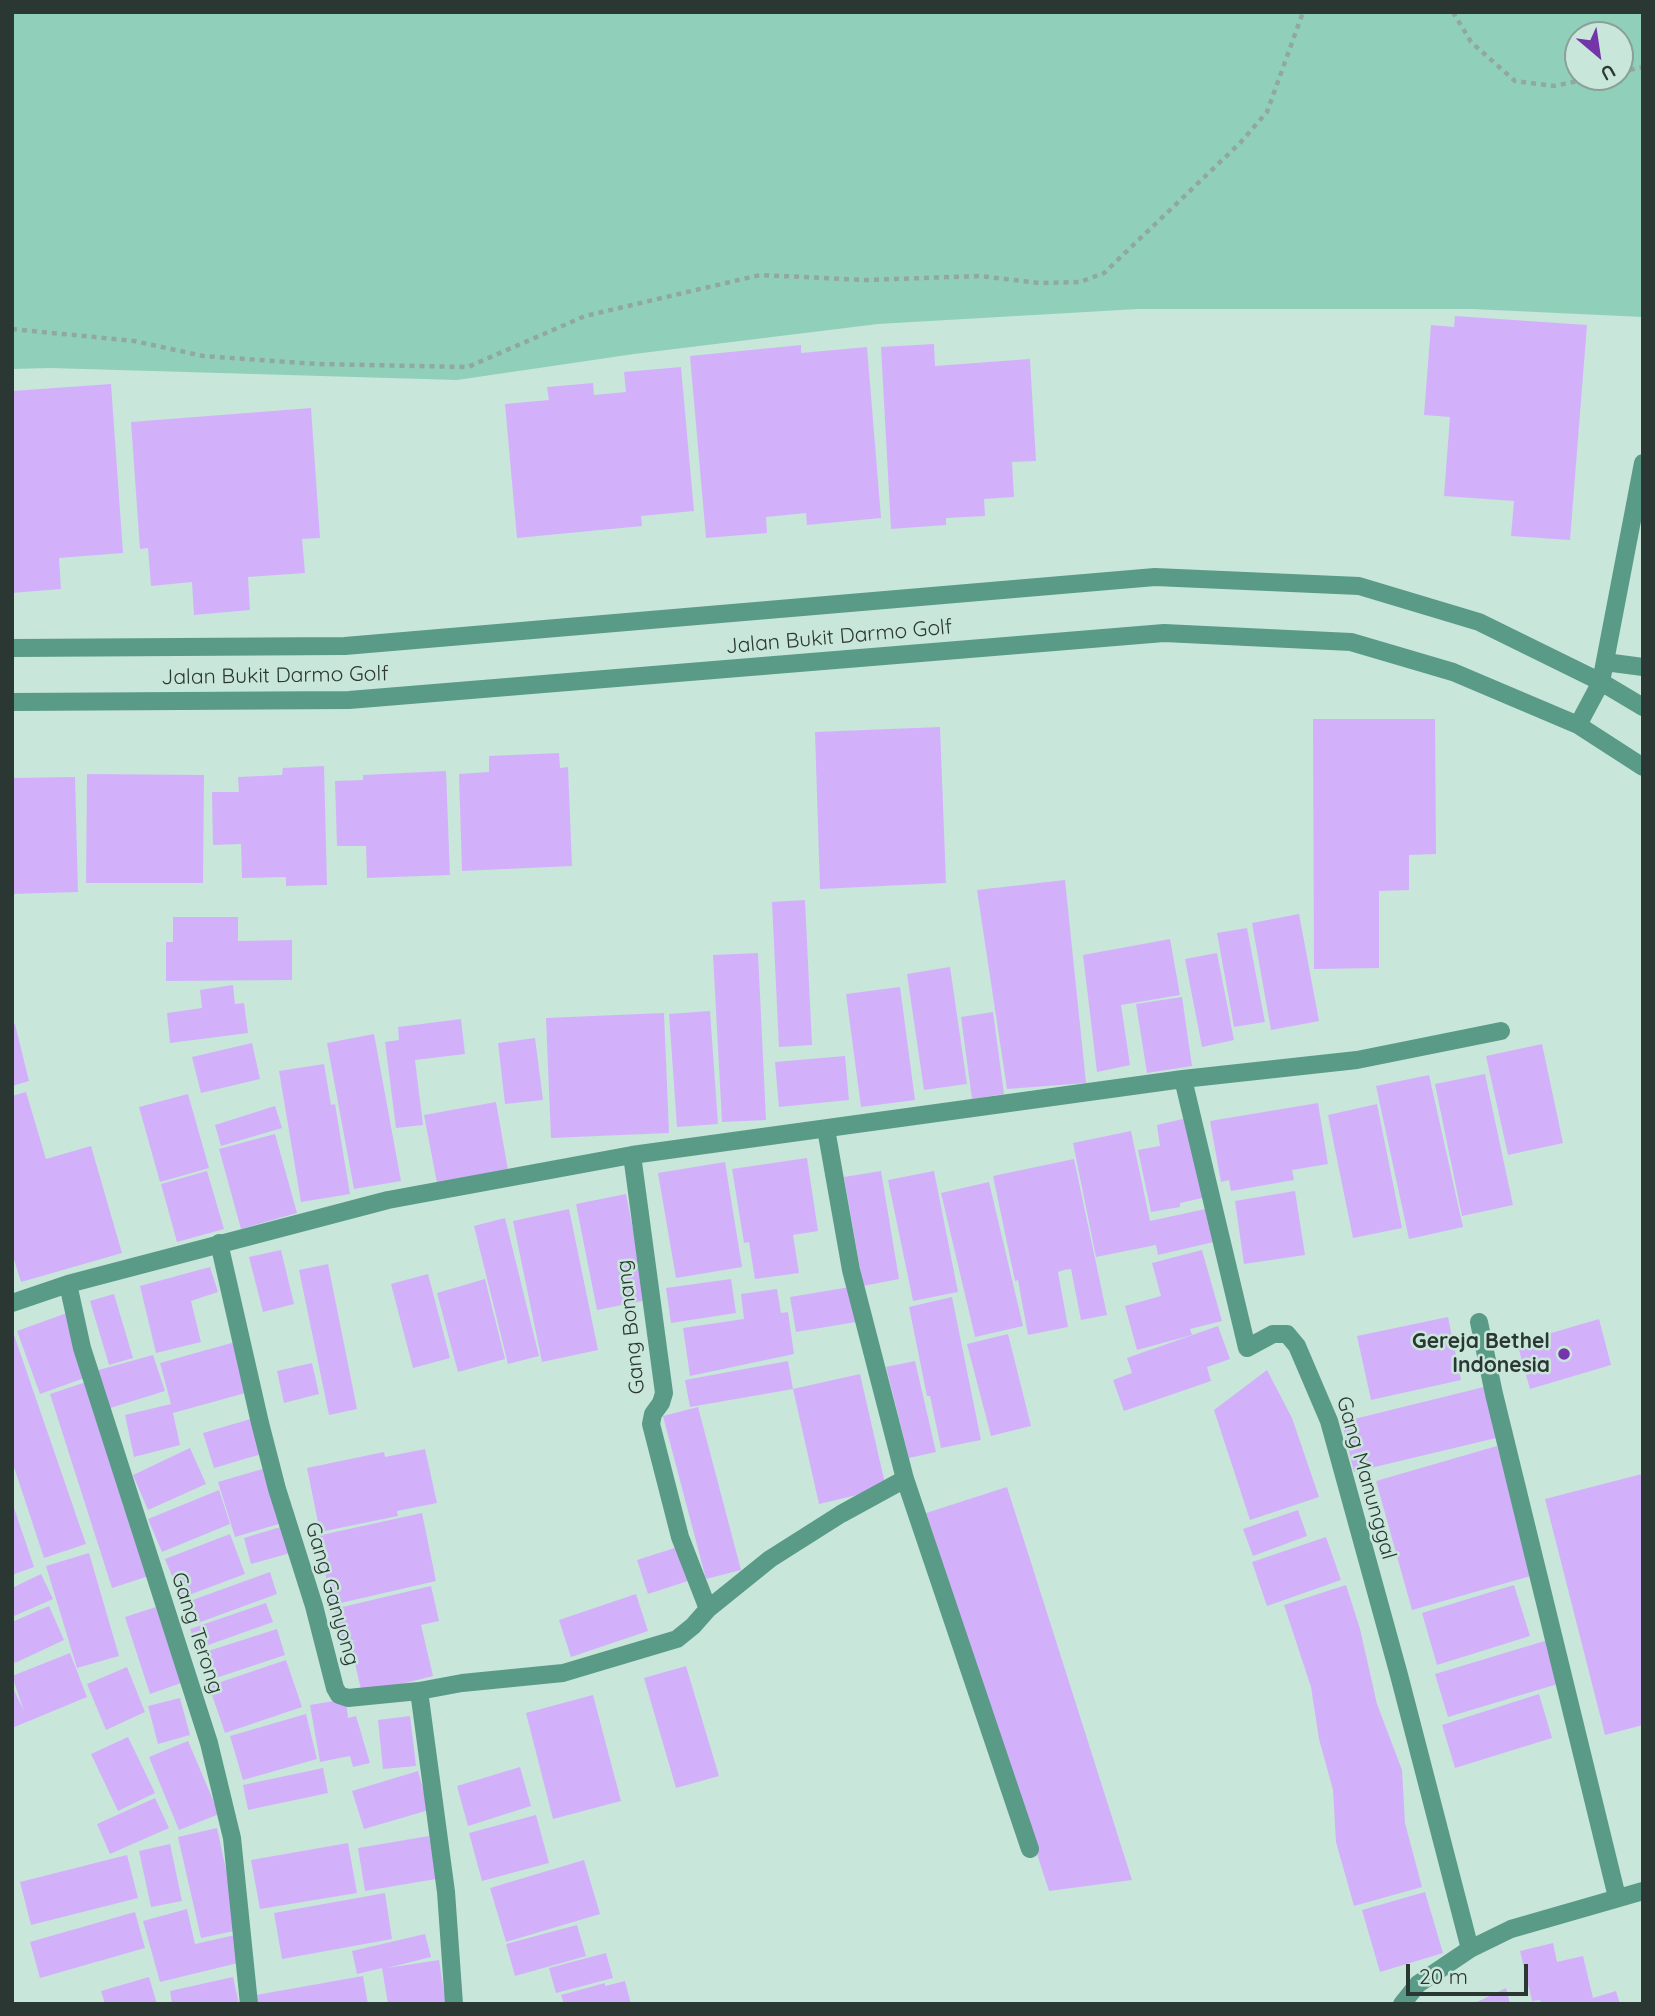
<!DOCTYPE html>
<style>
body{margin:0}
#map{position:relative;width:1655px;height:2016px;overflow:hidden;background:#c9e6db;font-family:Quicksand,sans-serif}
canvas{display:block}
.frame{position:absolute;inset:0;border:14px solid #2b3733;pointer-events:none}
.north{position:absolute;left:1564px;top:21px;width:70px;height:70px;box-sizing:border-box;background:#c9e6db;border:2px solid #8aa098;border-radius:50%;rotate:151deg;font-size:19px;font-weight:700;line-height:28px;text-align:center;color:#2b3733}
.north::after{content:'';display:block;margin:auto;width:24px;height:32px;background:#7435aa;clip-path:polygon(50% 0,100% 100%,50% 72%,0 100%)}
.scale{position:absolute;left:1406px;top:1964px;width:122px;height:32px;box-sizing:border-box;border:4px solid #2b3733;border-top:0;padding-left:9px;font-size:21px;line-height:24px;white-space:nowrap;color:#2b3733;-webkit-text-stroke:5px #c9e6db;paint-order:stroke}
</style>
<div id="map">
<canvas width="1655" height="2016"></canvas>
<div class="frame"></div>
<div class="north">U</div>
<div class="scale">20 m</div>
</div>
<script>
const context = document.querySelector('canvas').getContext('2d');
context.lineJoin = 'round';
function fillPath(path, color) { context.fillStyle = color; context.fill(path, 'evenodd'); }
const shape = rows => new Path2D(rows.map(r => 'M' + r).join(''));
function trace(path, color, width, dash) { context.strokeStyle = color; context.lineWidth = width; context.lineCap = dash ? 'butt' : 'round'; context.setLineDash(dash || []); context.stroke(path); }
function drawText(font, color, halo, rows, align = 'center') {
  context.font = font + ' Quicksand,sans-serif'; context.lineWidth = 5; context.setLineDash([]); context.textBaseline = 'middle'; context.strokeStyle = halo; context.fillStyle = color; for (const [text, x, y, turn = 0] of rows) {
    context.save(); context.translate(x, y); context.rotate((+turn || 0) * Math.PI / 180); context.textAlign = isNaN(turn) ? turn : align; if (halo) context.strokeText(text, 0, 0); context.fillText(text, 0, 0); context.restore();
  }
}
const green = shape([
 [12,12,1643,12,1643,317,1472,309,1138,309,878,324,634,354,457,380,50,368,12,369],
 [1578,35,1620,35,1620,77,1578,77]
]);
const building = shape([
 [1455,316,1587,325,1570,540,1511,536,1514,501,1444,496,1450,417,1424,415,1431,325,1454,327],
 [934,344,935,366,1030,359,1036,461,1012,462,1014,497,984,499,985,516,946,518,946,525,891,529,881,347],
 [801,345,801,353,867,347,881,518,807,525,806,513,766,517,767,533,706,538,690,356],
 [681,367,694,511,641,516,642,526,517,538,505,404,549,400,547,387,593,383,594,395,626,392,624,372],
 [111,384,123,553,59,558,61,589,12,593,12,391],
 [311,408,320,538,302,539,305,573,248,577,250,610,194,615,192,582,151,586,148,548,140,549,131,422],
 [1313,719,1435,719,1436,854,1409,855,1409,890,1379,891,1379,968,1314,969],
 [940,727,946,883,820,889,815,732],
 [559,753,560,768,568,767,572,866,462,871,459,774,489,772,489,756],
 [324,766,327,885,286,886,286,877,242,878,241,844,213,845,212,792,239,792,238,777,282,775,283,768],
 [446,771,450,875,367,878,366,846,337,846,335,781,363,780,363,775],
 [87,774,204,775,203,883,86,883],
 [75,777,78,892,12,894,12,778],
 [1065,880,1086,1083,1007,1089,977,890],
 [805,900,812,1045,779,1047,772,902],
 [1299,914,1319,1021,1271,1030,1252,923],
 [173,917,238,917,238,941,292,940,292,980,166,981,166,942,173,942],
 [1247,928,1265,1022,1234,1027,1217,933],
 [1170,939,1180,995,1121,1005,1130,1065,1097,1072,1083,955],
 [758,953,766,1120,722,1122,713,955],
 [1217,953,1234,1040,1202,1047,1185,959],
 [950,967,967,1084,924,1090,907,974],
 [233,985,235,1004,244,1003,248,1033,170,1043,167,1013,202,1008,200,990],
 [900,987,915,1100,861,1107,846,994],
 [1182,997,1192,1066,1147,1073,1136,1004],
 [710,1011,718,1124,677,1127,669,1014],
 [993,1012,1004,1094,972,1099,961,1017],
 [664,1013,669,1133,551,1138,546,1018],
 [461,1019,465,1054,415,1060,423,1125,396,1128,385,1042,399,1040,398,1027],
 [15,1024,29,1081,12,1086,12,1025],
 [374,1034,401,1181,354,1189,327,1043],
 [535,1038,543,1100,505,1104,498,1043],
 [252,1043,260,1079,201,1093,192,1057],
 [1542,1044,1563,1143,1508,1155,1486,1056],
 [845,1056,849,1100,779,1107,775,1062],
 [324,1064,331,1105,335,1104,350,1194,301,1202,279,1071],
 [1485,1074,1513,1205,1462,1216,1435,1084],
 [1429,1075,1463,1227,1409,1239,1376,1086],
 [26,1092,46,1159,91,1146,122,1253,21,1282,12,1253,12,1096],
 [188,1094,209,1168,160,1182,139,1107],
 [496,1102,508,1170,437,1183,424,1115],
 [1318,1103,1328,1164,1292,1170,1294,1180,1231,1191,1229,1180,1221,1182,1210,1121],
 [1377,1104,1402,1228,1353,1238,1328,1115],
 [275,1106,282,1128,221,1146,215,1125],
 [1191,1117,1207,1197,1180,1203,1180,1207,1151,1212,1138,1150,1160,1146,1157,1125],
 [1131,1131,1150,1221,1210,1208,1218,1241,1158,1255,1156,1245,1096,1257,1073,1143],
 [275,1134,297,1213,241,1229,219,1149],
 [807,1158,818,1231,793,1235,799,1273,755,1279,749,1242,744,1243,732,1169],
 [1074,1159,1107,1315,1081,1320,1071,1269,1064,1270,1058,1272,1068,1327,1028,1335,1018,1280,1015,1281,993,1176],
 [725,1162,742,1267,676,1278,658,1173],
 [207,1171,224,1229,177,1242,161,1184],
 [881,1171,899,1279,863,1286,844,1177],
 [934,1171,958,1292,913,1301,888,1180],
 [989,1182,1023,1326,975,1337,941,1193],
 [1295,1191,1305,1255,1244,1264,1235,1201],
 [626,1194,647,1300,597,1310,576,1204],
 [569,1209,598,1350,542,1362,513,1221],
 [505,1218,539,1356,508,1364,474,1226],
 [281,1250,294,1304,263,1312,249,1257],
 [1202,1250,1222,1321,1190,1329,1192,1335,1137,1350,1125,1306,1161,1296,1152,1263],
 [328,1264,357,1409,329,1415,299,1270],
 [210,1267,218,1292,191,1301,201,1342,156,1353,140,1286],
 [428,1274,450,1358,413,1368,391,1284],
 [485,1279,505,1359,458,1372,437,1293],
 [731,1279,736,1313,671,1323,666,1288],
 [850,1287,856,1322,796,1332,790,1297],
 [777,1289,781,1313,788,1312,794,1354,690,1376,683,1328,744,1319,741,1294],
 [114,1294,133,1358,109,1365,90,1301],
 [952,1297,981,1440,941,1448,930,1396,927,1396,909,1307],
 [67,1313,90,1376,40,1394,17,1331],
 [1448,1317,1461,1380,1371,1400,1357,1336],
 [1599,1319,1611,1365,1530,1389,1517,1343],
 [1218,1326,1230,1359,1207,1367,1211,1381,1124,1411,1113,1380,1132,1373,1127,1358],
 [12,1329,86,1544,44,1558,12,1461],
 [1008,1334,1031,1426,991,1436,967,1344],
 [235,1342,249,1392,173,1413,180,1445,134,1457,125,1415,171,1404,160,1363],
 [153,1355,165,1391,107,1409,95,1371],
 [788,1361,793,1389,860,1374,886,1488,819,1504,793,1389,690,1407,685,1380],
 [915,1361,936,1452,909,1458,886,1367],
 [312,1363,319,1394,284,1403,277,1371],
 [1267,1370,1292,1418,1319,1497,1250,1520,1214,1410],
 [89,1381,152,1575,112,1588,50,1394],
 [1484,1387,1496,1438,1354,1472,1342,1422],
 [698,1407,741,1570,706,1579,663,1416],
 [254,1418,265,1453,214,1468,203,1433],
 [1497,1446,1534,1575,1412,1610,1376,1481],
 [190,1448,206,1484,148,1510,133,1475],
 [425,1449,437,1503,397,1511,398,1516,320,1532,307,1468,384,1452,385,1457],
 [266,1468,282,1523,235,1537,218,1482],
 [1642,1474,1643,1725,1605,1735,1545,1499],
 [1007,1487,1132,1880,1049,1891,926,1513],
 [219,1490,230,1524,162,1552,148,1519],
 [12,1502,34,1567,12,1575],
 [1298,1510,1307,1536,1253,1556,1243,1529],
 [422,1513,436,1581,332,1605,317,1536],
 [287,1525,294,1552,251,1564,244,1538],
 [230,1534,245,1574,181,1598,165,1559],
 [1326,1537,1341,1580,1267,1606,1252,1562],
 [681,1546,691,1580,648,1594,637,1560],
 [89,1553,119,1656,77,1668,46,1566],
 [270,1572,277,1594,195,1624,187,1602],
 [41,1574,53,1599,12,1617,12,1588],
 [1346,1585,1360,1629,1377,1704,1402,1770,1405,1823,1422,1887,1354,1906,1336,1842,1333,1790,1319,1739,1311,1687,1284,1605],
 [1514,1585,1530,1636,1437,1665,1422,1613],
 [431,1586,439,1621,421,1625,433,1676,362,1694,350,1642,357,1640,341,1643,334,1609],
 [636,1594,648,1631,571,1657,559,1620],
 [266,1603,273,1622,197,1649,190,1629],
 [49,1606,64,1640,15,1663,12,1657,12,1622],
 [156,1607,181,1683,150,1694,125,1617],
 [277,1629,285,1655,213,1679,205,1652],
 [1548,1640,1561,1683,1448,1717,1435,1674],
 [70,1653,87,1697,12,1728,12,1686,24,1711,12,1676],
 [286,1660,302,1707,225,1733,209,1686],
 [686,1666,719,1776,676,1788,644,1678],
 [127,1667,145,1712,106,1730,87,1684],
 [1539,1694,1552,1738,1455,1768,1442,1725],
 [593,1695,621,1801,553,1819,526,1713],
 [180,1698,190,1735,158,1744,148,1706],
 [346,1699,348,1718,356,1716,370,1763,353,1767,350,1756,320,1762,310,1705],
 [306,1714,317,1759,243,1780,230,1736],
 [410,1716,416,1766,383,1769,378,1720],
 [128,1737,155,1793,118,1811,91,1754],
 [188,1741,219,1814,179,1830,149,1757],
 [520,1767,531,1806,468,1826,457,1786],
 [323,1768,328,1793,248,1810,243,1785],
 [418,1771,429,1810,364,1829,352,1791],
 [155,1798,169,1828,110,1854,97,1824],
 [536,1815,549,1863,482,1881,469,1833],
 [217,1828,239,1930,201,1938,178,1837],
 [429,1836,436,1879,365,1891,358,1848],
 [348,1843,357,1893,260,1909,251,1860],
 [170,1844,182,1901,151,1907,139,1851],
 [127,1855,138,1898,31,1925,20,1882],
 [584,1860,600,1914,506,1942,490,1888],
 [1425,1892,1443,1953,1380,1972,1362,1910],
 [385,1893,392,1939,282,1959,274,1913],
 [187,1909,195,1944,235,1935,242,1962,160,1982,143,1921],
 [135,1912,145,1948,40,1978,30,1942],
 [577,1925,586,1956,515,1976,506,1944],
 [425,1934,431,1957,387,1968,439,1960,446,2004,388,2004,382,1968,357,1974,352,1951],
 [1553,1943,1557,1962,1583,1956,1593,1998,1616,1991,1620,2004,1541,2004,1540,2000,1532,2001,1520,1951],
 [606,1953,613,1978,556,1993,549,1968],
 [363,1976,368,2004,258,2004,256,1995],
 [149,1977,157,2004,105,2004,101,1991],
 [233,1977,239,2004,172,2004,170,1991],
 [625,1981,631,2004,564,2004,561,1995,605,1983,605,1986],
 [1506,1988,1510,2004,1473,2004]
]);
const path = shape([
 [1453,12,1471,42,1515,81,1554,86,1597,77],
 [1620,72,1643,67],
 [12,329,134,341,203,356,317,364,468,367,585,316,760,275,866,280,980,276,1039,283,1080,282,1104,273,1240,143,1267,112,1303,12]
]);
const minor = shape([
 [12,648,345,646,1155,577,1359,586,1479,622,1601,682,1643,707],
 [1605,662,1643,667],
 [12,702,349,700,1164,633,1351,642,1453,672,1578,725,1643,767],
 [1578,725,1601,682,1643,463],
 [1183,1079,1247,1348,1273,1334,1287,1334,1297,1346,1329,1421,1399,1675,1470,1949],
 [826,1129,851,1270,905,1479,1030,1849],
 [632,1155,664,1393,661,1403,653,1414,651,1424,680,1537,708,1609],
 [219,1243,260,1423,277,1489,314,1606,335,1688,339,1695,348,1698,419,1691,462,1683,563,1673,677,1639,693,1626,708,1609,770,1559,841,1514,905,1479],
 [68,1284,82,1348,209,1743,232,1838,249,2004],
 [12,1303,68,1284,388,1200,632,1155,1183,1079,1357,1060,1501,1031],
 [1479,1322,1494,1394,1617,1897],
 [419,1691,446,1892,454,2004],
 [1402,2004,1418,1984,1470,1949,1511,1929,1643,1891]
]);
const markers = [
 [1564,1354,7,"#7435aa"]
];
const streetNames = [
 ["Jalan Bukit Darmo Golf",839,637,-5],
 ["Jalan Bukit Darmo Golf",275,676,-1],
 ["Gang Bonang",631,1327,-96],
 ["Gang Manunggal",1366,1478,74],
 ["Gang Ganyong",332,1594,74],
 ["Gang Terong",197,1633,72]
];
const poiNames = [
 ["Gereja Bethel",1550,1342],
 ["Indonesia",1550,1366]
];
fillPath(green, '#90d0bb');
fillPath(building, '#d3b1fa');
trace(path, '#91a8a0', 4.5, [5, 5]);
trace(minor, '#599b86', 18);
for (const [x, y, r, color] of markers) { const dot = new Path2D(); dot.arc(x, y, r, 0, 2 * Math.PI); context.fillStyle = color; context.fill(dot); trace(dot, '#c9e6db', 2.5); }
drawText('21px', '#2b3733', '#c9e6db', streetNames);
drawText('bold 21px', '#2b3733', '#c9e6db', poiNames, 'right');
</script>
